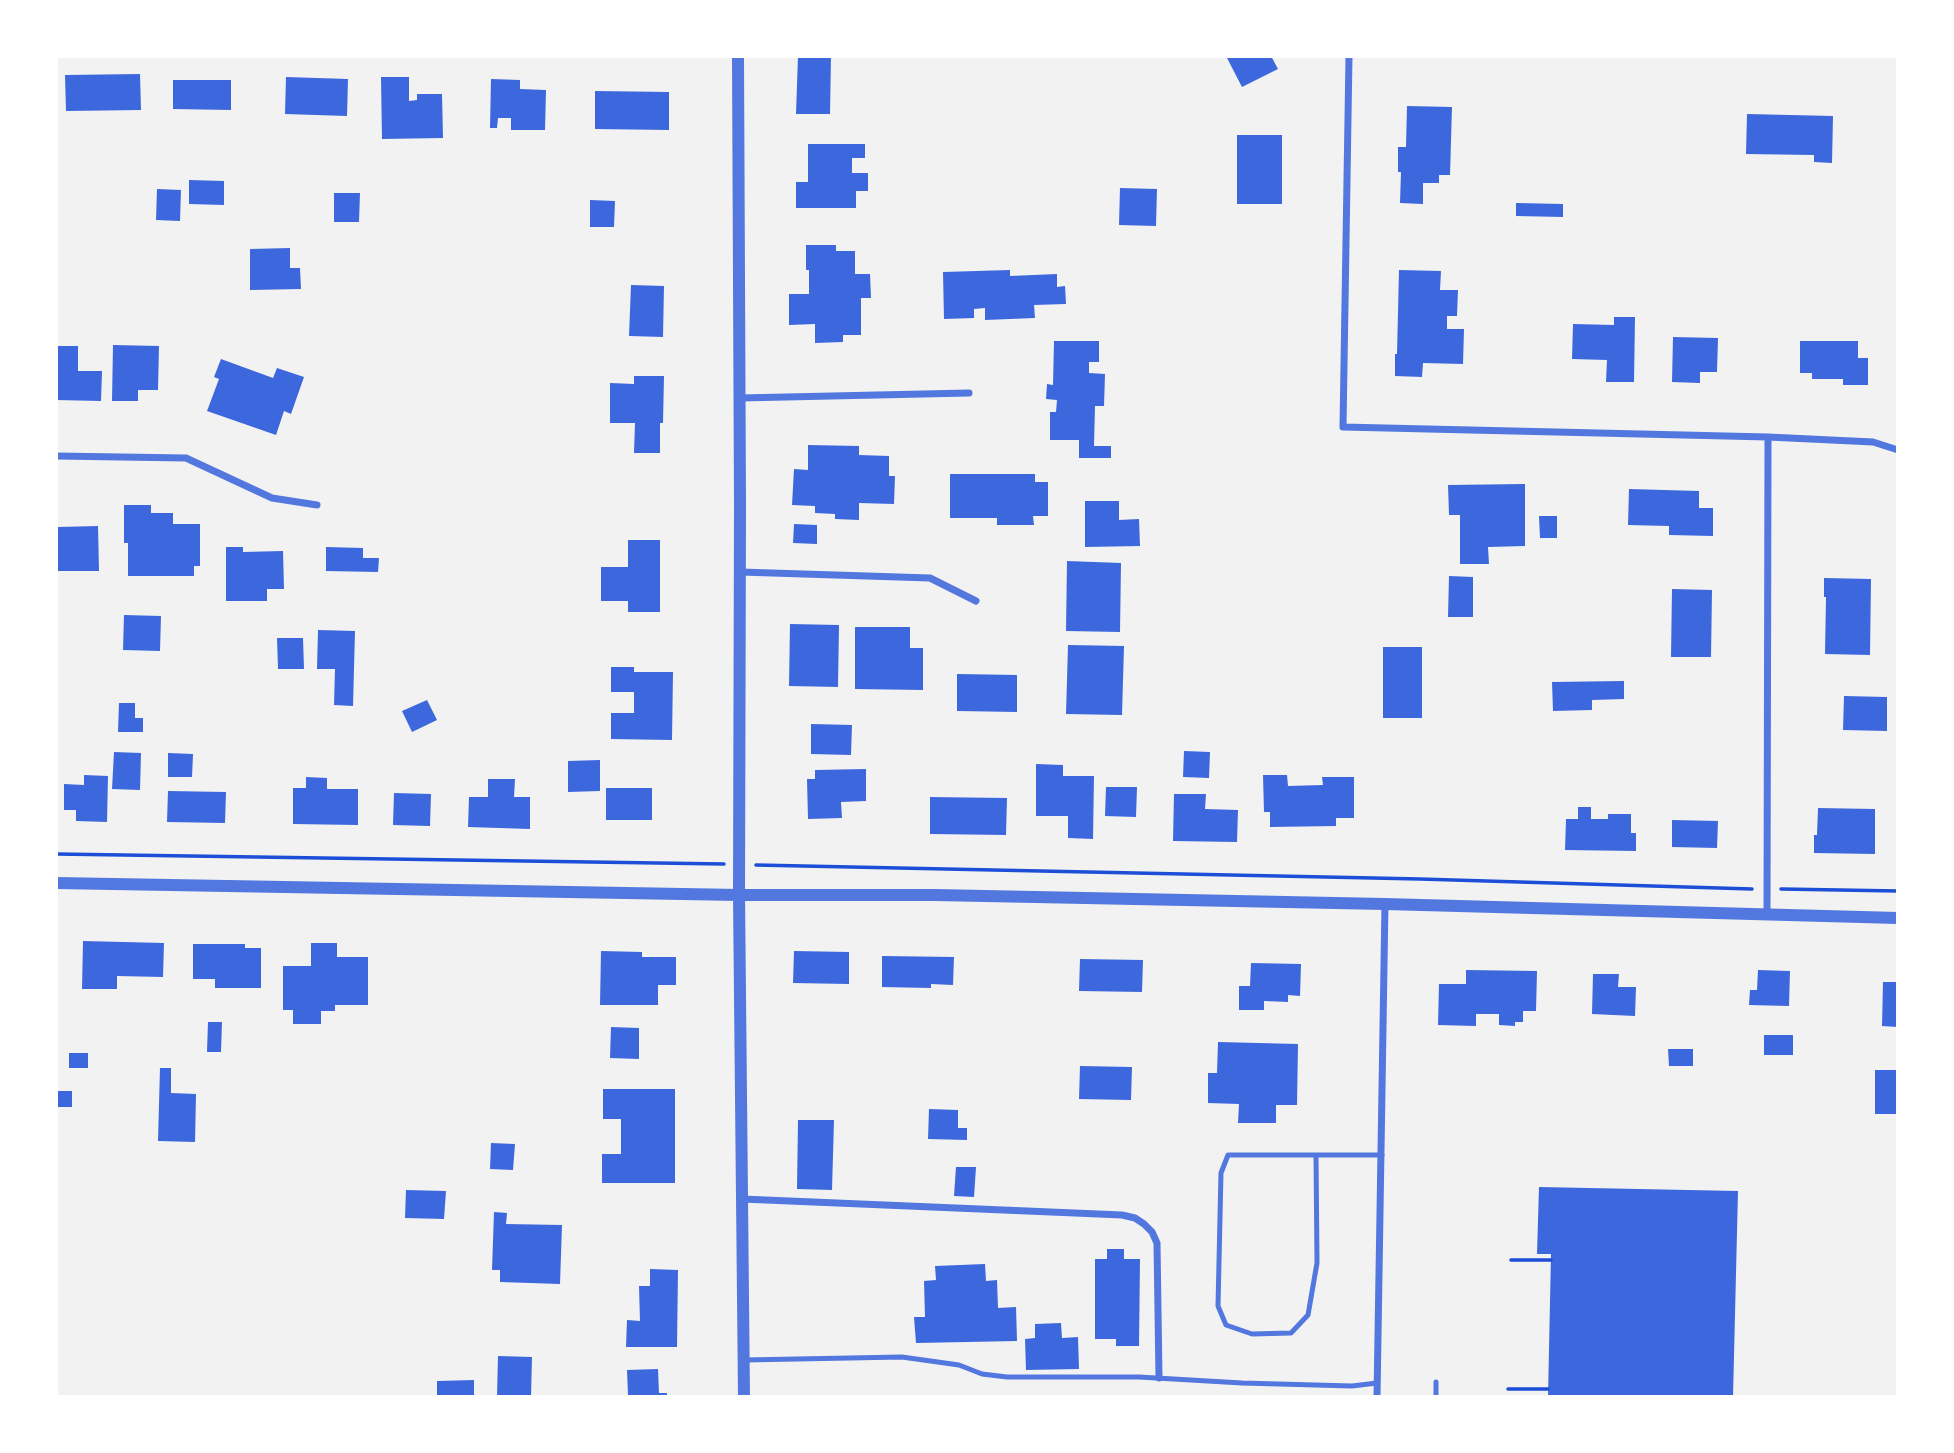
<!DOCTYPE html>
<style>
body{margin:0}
#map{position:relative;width:1954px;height:1453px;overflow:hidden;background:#f2f2f2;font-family:"Sofia Sans Condensed",sans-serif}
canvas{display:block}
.frame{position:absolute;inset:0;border:58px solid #fff;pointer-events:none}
</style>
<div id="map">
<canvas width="1954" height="1453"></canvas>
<div class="frame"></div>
</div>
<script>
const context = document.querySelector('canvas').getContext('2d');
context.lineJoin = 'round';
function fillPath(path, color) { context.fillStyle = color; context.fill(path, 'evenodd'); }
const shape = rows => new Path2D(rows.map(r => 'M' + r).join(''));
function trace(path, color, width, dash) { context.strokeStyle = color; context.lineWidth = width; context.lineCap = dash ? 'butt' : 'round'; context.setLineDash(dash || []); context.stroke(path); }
const building = shape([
 [798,56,831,56,830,114,796,114],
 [1226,56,1271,56,1278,69,1242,87],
 [140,74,141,110,66,111,65,75],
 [286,77,348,79,347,116,285,114],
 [381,77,409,77,409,101,417,100,417,94,442,94,443,138,382,139],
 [491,79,520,80,520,89,546,90,545,130,511,130,511,118,498,118,497,128,490,128],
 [173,80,231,80,231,110,173,109],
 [595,91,669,92,669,130,595,129],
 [1407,106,1452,107,1450,175,1439,175,1439,183,1423,183,1423,204,1400,203,1401,172,1398,172,1398,147,1406,147],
 [1747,114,1833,116,1832,163,1814,162,1814,155,1746,154],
 [1237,135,1282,135,1282,204,1237,204],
 [808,144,865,144,865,158,852,158,852,173,868,173,868,191,856,191,856,208,796,208,796,182,808,182],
 [189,180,224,181,224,205,189,204],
 [1120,188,1157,189,1156,226,1119,225],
 [157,189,181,190,180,221,156,220],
 [334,193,360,193,359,222,334,222],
 [590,200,615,201,614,227,590,227],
 [1516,203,1563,204,1563,217,1516,216],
 [806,245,836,245,836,251,855,251,855,274,870,274,871,298,861,298,861,335,843,335,843,342,815,343,815,324,789,325,789,294,809,294,809,270,806,270],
 [290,248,290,268,300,268,301,289,250,290,250,249],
 [1010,270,1010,276,1057,274,1057,287,1065,286,1066,304,1034,305,1035,318,985,320,985,308,974,309,974,318,944,319,943,272],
 [1399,270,1441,271,1440,290,1458,290,1457,316,1447,316,1447,329,1464,329,1463,364,1423,363,1422,377,1395,376,1395,354,1397,354],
 [631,285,664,286,663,337,629,336],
 [1614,317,1635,317,1634,382,1606,382,1607,360,1572,359,1573,324,1614,325],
 [1673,337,1718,338,1717,372,1700,372,1700,383,1672,382],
 [1054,341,1099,341,1099,362,1089,362,1089,373,1105,374,1104,406,1095,406,1094,446,1111,446,1111,458,1079,458,1079,440,1050,440,1050,412,1056,412,1057,400,1046,399,1047,384,1053,385],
 [1800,341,1858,341,1858,358,1868,358,1868,385,1843,385,1843,379,1812,379,1812,373,1800,373],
 [113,345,159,346,158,390,138,390,138,401,112,401],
 [56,346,78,346,78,371,102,371,101,401,56,400],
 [221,359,273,378,277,368,304,377,291,414,284,411,276,435,207,411,219,379,214,377],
 [634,376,664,376,663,423,660,423,660,453,634,453,635,423,610,423,610,383,634,384],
 [808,445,859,446,859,455,889,456,889,476,895,476,894,504,859,503,859,520,835,519,835,514,815,513,815,506,792,505,794,469,808,470],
 [950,474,1035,474,1035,482,1048,482,1048,516,1033,516,1034,525,997,525,997,518,950,518],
 [1525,484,1525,546,1488,547,1489,564,1460,564,1460,515,1449,515,1448,485],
 [1629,489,1699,491,1699,508,1713,508,1713,536,1669,535,1669,526,1628,525],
 [1085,501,1119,501,1119,520,1139,519,1140,546,1085,547],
 [124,505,151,505,151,513,173,513,173,524,200,524,200,566,194,566,194,576,128,576,128,543,124,543],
 [1539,516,1557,516,1557,538,1540,538],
 [794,524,817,525,817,544,793,543],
 [98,526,99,571,58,571,58,565,56,565,56,532,58,532,58,527],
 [628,540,660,540,660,612,628,612,628,601,601,601,601,567,628,567],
 [226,547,243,547,243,552,283,551,284,589,267,589,267,601,226,601],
 [326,547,363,548,363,558,379,558,378,572,326,571],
 [1067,561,1121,563,1120,632,1066,631],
 [1449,576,1473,577,1473,617,1448,617],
 [1824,578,1871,579,1870,655,1825,654,1826,597,1824,597],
 [1672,589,1712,590,1711,657,1671,657],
 [124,615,161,616,160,651,123,650],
 [790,624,839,625,838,687,789,686],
 [855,627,910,627,910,648,923,648,923,690,855,689],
 [318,630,355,631,353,706,334,705,335,669,317,669],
 [277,638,303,638,304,669,278,669],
 [1068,645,1124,646,1122,715,1066,714],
 [1383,647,1422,647,1422,718,1383,718],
 [611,667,634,667,634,672,673,672,672,740,611,739,611,713,634,713,634,692,611,692],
 [957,674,1017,675,1017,712,957,711],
 [1624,681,1624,699,1592,700,1592,710,1553,711,1552,682],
 [1844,696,1887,697,1887,731,1843,730],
 [427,700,437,720,412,732,402,711],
 [119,703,135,703,135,718,143,718,143,732,118,732],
 [811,724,852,725,851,755,811,754],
 [1184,751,1210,752,1209,778,1183,777],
 [114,752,141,753,140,790,112,789],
 [168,753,193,754,192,777,168,777],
 [600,760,600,791,568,792,568,761],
 [1036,764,1063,765,1063,776,1094,776,1093,839,1068,838,1068,816,1036,816],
 [866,769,866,801,841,802,842,818,808,819,807,779,815,779,815,770],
 [84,775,108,776,107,822,76,821,76,810,64,810,64,784,84,785],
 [1263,775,1287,775,1288,786,1323,785,1322,777,1354,777,1354,818,1336,818,1336,826,1270,827,1270,812,1264,812],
 [306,777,327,778,327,789,358,789,358,825,293,824,293,788,306,788],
 [488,779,515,779,514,797,530,797,530,829,468,827,469,797,488,797],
 [1106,787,1137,787,1136,817,1105,816],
 [606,788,652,788,652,820,606,820],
 [168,791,226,792,225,823,167,822],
 [394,793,431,794,430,826,393,825],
 [1174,794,1206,794,1205,809,1238,810,1237,842,1173,841],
 [930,797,1007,798,1006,835,930,834],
 [1578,807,1591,807,1591,819,1608,819,1608,814,1631,814,1631,833,1636,833,1636,851,1565,850,1566,819,1578,819],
 [1818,808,1875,809,1875,854,1814,853,1814,835,1817,835],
 [1672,820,1718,821,1717,848,1672,847],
 [83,941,164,943,163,977,117,976,117,989,82,989],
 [311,943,337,943,337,957,368,957,368,1005,335,1005,335,1011,321,1011,321,1024,293,1024,293,1010,283,1010,283,966,311,966],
 [193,944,245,944,245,948,261,948,261,988,215,988,215,979,193,979],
 [601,951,642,952,642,957,676,957,676,985,658,985,658,1005,600,1005],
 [794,951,849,952,849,984,793,983],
 [882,956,954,957,953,985,931,984,931,988,882,987],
 [1080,959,1143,960,1142,992,1079,991],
 [1251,963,1301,964,1300,996,1288,995,1288,1002,1264,1001,1264,1010,1239,1010,1239,986,1250,986],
 [1466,970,1537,971,1536,1011,1523,1011,1523,1022,1515,1022,1515,1026,1499,1025,1499,1014,1476,1014,1476,1026,1438,1025,1439,984,1466,984],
 [1758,970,1790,971,1789,1006,1749,1005,1750,990,1757,990],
 [1593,974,1619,974,1618,987,1636,987,1635,1016,1592,1014],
 [1883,982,1898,982,1898,1027,1882,1026],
 [208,1022,222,1022,221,1052,207,1052],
 [611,1027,639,1028,639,1059,610,1058],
 [1764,1035,1793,1035,1793,1055,1764,1055],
 [1218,1042,1298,1044,1297,1105,1276,1105,1276,1123,1238,1123,1239,1104,1208,1103,1208,1073,1217,1073],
 [1668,1049,1693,1049,1693,1066,1669,1066],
 [69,1053,88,1053,88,1068,69,1068],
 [1080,1066,1132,1067,1131,1100,1079,1099],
 [160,1068,171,1068,171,1093,196,1094,195,1142,158,1141],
 [1875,1070,1898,1070,1898,1114,1875,1114],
 [603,1089,675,1089,675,1183,602,1183,602,1154,621,1154,621,1119,603,1119],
 [56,1091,72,1091,72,1107,56,1107],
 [929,1109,958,1110,958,1128,967,1128,967,1140,928,1139],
 [798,1120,834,1120,832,1190,797,1189],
 [491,1143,515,1144,513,1170,490,1169],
 [956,1167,976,1167,974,1197,954,1196],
 [1539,1187,1738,1191,1733,1397,1548,1397,1551,1254,1537,1254],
 [406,1190,446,1191,444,1219,405,1218],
 [494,1212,507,1213,506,1224,562,1225,560,1284,500,1282,500,1270,492,1270],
 [1107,1249,1124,1249,1124,1259,1140,1259,1139,1346,1116,1346,1116,1339,1095,1339,1095,1259,1107,1259],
 [985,1264,986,1281,997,1280,998,1308,1016,1307,1017,1341,916,1343,914,1317,925,1317,924,1281,936,1280,935,1266],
 [650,1269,678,1270,677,1347,626,1347,627,1320,640,1321,639,1286,650,1286],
 [1061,1323,1062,1338,1078,1337,1079,1369,1026,1370,1025,1339,1035,1338,1035,1324],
 [498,1356,532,1357,531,1397,497,1397],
 [658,1369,659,1393,667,1393,667,1397,633,1397,633,1395,628,1395,627,1370],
 [474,1380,474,1397,437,1397,437,1381]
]);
const path = shape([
 [56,854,724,864],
 [756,865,1420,879,1752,889],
 [1781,889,1898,891],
 [1511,1260,1551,1260],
 [1508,1389,1548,1389]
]);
const service = shape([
 [1316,1155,1317,1263,1308,1315,1291,1333,1252,1334,1226,1325,1218,1306,1221,1173,1228,1155,1382,1155],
 [744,1360,902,1357,959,1365,982,1374,1007,1377,1139,1377,1242,1383,1352,1386,1377,1383],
 [1436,1397,1436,1382]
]);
const minor = shape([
 [1349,56,1343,427,1768,437,1873,442,1898,450],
 [740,398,969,393],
 [56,456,186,458,272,498,317,505],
 [740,572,930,578,976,601],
 [1767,915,1768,437],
 [742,1199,1122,1215,1135,1218,1144,1224,1152,1232,1157,1243,1159,1378],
 [1377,1397,1385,904]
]);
const tertiary = shape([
 [738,56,740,505,739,895,744,1397],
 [56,883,739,895,935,895,1385,904,1898,918]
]);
fillPath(building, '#3d67dc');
trace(path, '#1d4ed8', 3.5);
trace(service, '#5277de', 5);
trace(minor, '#5277de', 7);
trace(tertiary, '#5277de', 12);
</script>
